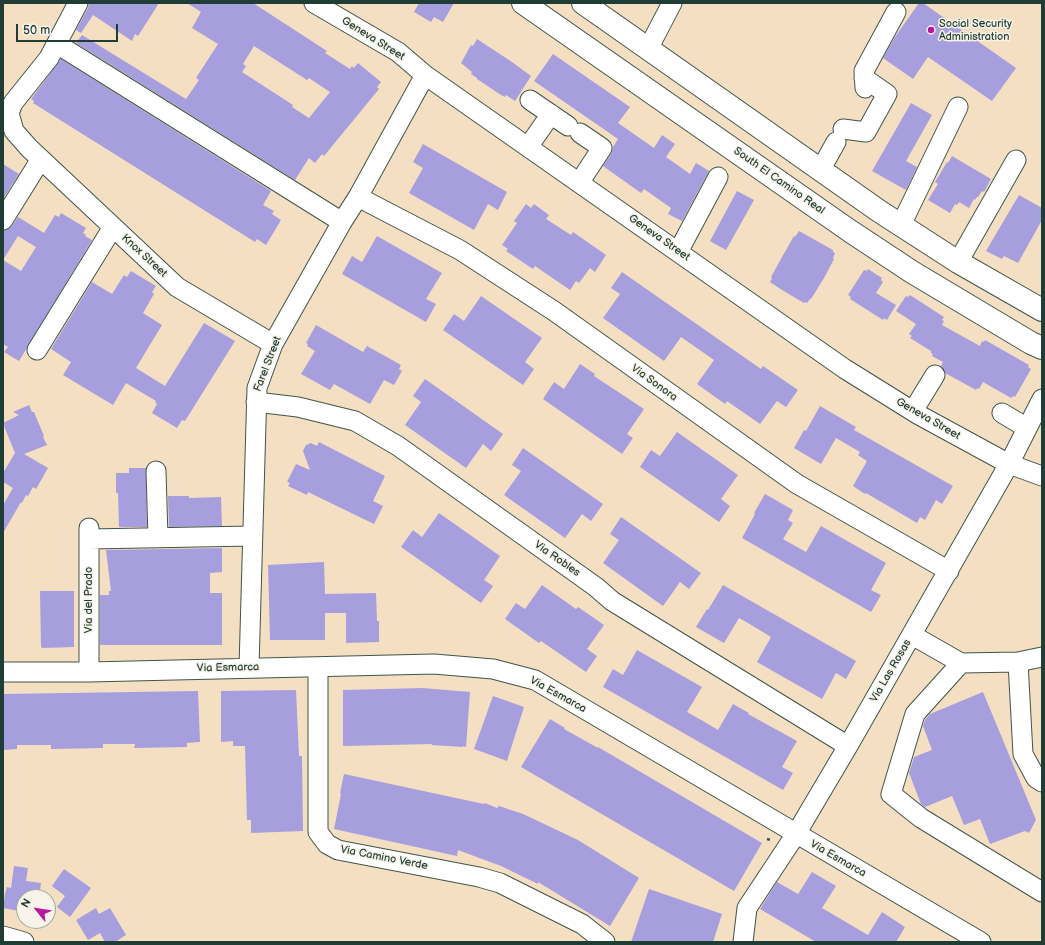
<!DOCTYPE html>
<style>
body{margin:0}
#map{position:relative;width:1045px;height:945px;overflow:hidden;background:#f4dfc3;font-family:"Balsamiq Sans",sans-serif}
canvas{display:block}
.frame{position:absolute;inset:0;border:4px solid #1f3d34;pointer-events:none}
.north{position:absolute;left:16px;top:889px;width:40px;height:40px;box-sizing:border-box;background:#f7f3e8;border:1px solid #a1aaa0;border-radius:50%;rotate:300deg;font-size:11px;font-weight:700;line-height:16px;text-align:center;color:#1f3d34}
.north::after{content:'';display:block;margin:auto;width:14px;height:18px;background:#b5179e;clip-path:polygon(50% 0,100% 100%,50% 72%,0 100%)}
.scale{position:absolute;left:16px;top:24px;width:102px;height:18px;box-sizing:border-box;border:2px solid #1f3d34;border-top:0;padding-left:5px;font-size:12px;line-height:14px;white-space:nowrap;color:#1f3d34;-webkit-text-stroke:3px #f7f3e8;paint-order:stroke}
</style>
<div id="map">
<canvas width="1045" height="945"></canvas>
<div class="frame"></div>
<div class="north">N</div>
<div class="scale">50 m</div>
</div>
<script>
const context = document.querySelector('canvas').getContext('2d');
context.lineJoin = 'round';
function fillPath(path, color) { context.fillStyle = color; context.fill(path, 'evenodd'); }
const shape = rows => new Path2D(rows.map(r => 'M' + r).join(''));
function trace(path, color, width, dash) { context.strokeStyle = color; context.lineWidth = width; context.lineCap = dash ? 'butt' : 'round'; context.setLineDash(dash || []); context.stroke(path); }
function drawText(font, color, halo, rows, align = 'center') {
  context.font = font + ' "Balsamiq Sans",sans-serif'; context.lineWidth = 3; context.setLineDash([]); context.textBaseline = 'middle'; context.strokeStyle = halo; context.fillStyle = color; for (const [text, x, y, turn = 0] of rows) {
    context.save(); context.translate(x, y); context.rotate((+turn || 0) * Math.PI / 180); context.textAlign = isNaN(turn) ? turn : align; if (halo) context.strokeText(text, 0, 0); context.fillText(text, 0, 0); context.restore();
  }
}
const building = shape([
 [89,3,159,3,138,36,135,34,132,41,93,15,81,33,76,30,88,8],
 [187,3,253,3,327,51,325,53,350,69,352,66,354,68,358,63,381,82,377,87,379,89,324,156,322,154,315,163,309,158,295,180,76,43,82,35,186,99,199,80,196,78,218,44,192,28,201,12],
 [254,46,307,80,309,78,330,92,309,118,292,107,293,105,242,72,246,66,243,64],
 [419,3,454,3,443,22,434,17,431,22,414,12],
 [919,3,923,3,1016,68,992,101,928,57,913,79,883,58,895,37],
 [477,39,512,62,531,76,515,101,506,95,505,97,501,95,477,79,477,78,471,74,472,72,461,63,471,45,473,46],
 [553,54,630,107,618,123,654,148,662,135,675,144,666,157,690,174,696,163,709,171,682,221,668,214,671,208,644,189,641,193,603,166,611,154,613,147,618,139,534,81],
 [61,59,271,191,263,205,274,211,272,214,281,220,266,245,257,239,255,242,33,103,34,101,31,99],
 [911,103,932,115,906,161,917,167,906,190,872,171],
 [423,144,507,192,498,210,488,204,474,230,409,193,423,168,413,162],
 [952,156,991,179,984,192,982,191,978,197,977,197,975,200,974,199,969,208,959,202,957,205,955,204,950,213,928,200,938,184,935,182,947,162,948,163],
 [3,164,19,174,3,199],
 [737,191,754,200,726,250,710,241],
 [1019,195,1042,208,1042,220,1018,263,1004,256,1002,259,986,251],
 [526,204,531,208,534,204,549,215,546,219,571,235,573,232,606,255,595,272,590,268,579,283,576,281,570,290,535,266,533,269,506,251,508,249,502,245,517,223,514,221],
 [61,213,86,228,83,233,86,235,85,236,92,240,19,361,4,352,8,347,3,344,3,260,21,271,36,247,18,236,3,260,3,231,8,229,12,226,18,217,44,233,55,215,59,217],
 [799,231,833,250,833,252,835,253,833,258,834,259,824,278,811,299,810,299,807,303,805,302,804,303,782,290,770,282,772,278,771,277,782,257,794,236,795,237],
 [377,236,442,273,426,299,436,304,426,322,342,274,352,256,362,262],
 [868,269,882,278,881,280,883,282,876,293,896,305,887,320,884,318,883,320,850,299,851,297,848,295,864,270,867,271],
 [131,271,156,286,152,292,154,294,143,313,162,325,136,368,165,386,204,323,235,341,185,421,182,420,177,428,152,413,157,404,155,402,156,401,126,383,113,405,63,375,71,362,51,349,92,282,112,294,124,275,127,277],
 [622,272,761,369,763,366,798,390,786,407,777,401,760,424,727,401,725,404,697,384,714,360,681,337,664,361,603,318,620,294,611,288],
 [910,295,944,317,942,320,944,321,942,325,980,346,982,341,984,342,985,340,1029,365,1028,367,1031,369,1015,397,1013,396,1011,398,983,382,979,389,977,388,976,390,945,373,941,366,943,362,932,356,933,354,931,353,931,351,910,338,912,336,909,334,916,324,896,311,906,296,908,297],
 [481,296,542,338,525,362,534,369,523,385,443,330,454,314,464,321],
 [316,325,363,352,367,346,401,365,399,369,402,371,394,385,384,380,370,404,334,384,330,390,301,374,315,351,307,346,308,344,306,343],
 [580,364,595,374,594,376,644,409,627,434,633,438,622,454,543,399,554,382,564,389],
 [425,379,503,434,491,451,483,444,466,468,405,425,421,402,413,396],
 [29,405,32,412,34,412,44,436,43,437,47,445,24,454,48,468,36,489,33,487,28,496,26,495,22,503,21,502,3,533,3,505,13,488,3,482,3,473,15,453,4,426,5,426,3,423,19,415,13,412],
 [820,406,856,427,854,430,953,486,942,504,936,500,925,520,920,517,917,523,866,493,865,494,853,486,867,461,858,455,860,452,836,438,821,464,794,448,804,430,806,431],
 [677,432,738,475,721,499,730,506,719,522,640,467,651,450,660,456],
 [319,442,385,476,373,501,383,506,374,524,308,492,307,495,288,486,290,483,287,482,296,464,310,470,303,451,306,445,311,443,317,446],
 [523,448,603,504,591,521,582,514,565,538,504,495,521,471,512,465],
 [129,468,146,468,147,527,119,527,118,493,116,493,116,473,129,473],
 [765,494,793,510,788,520,793,523,783,539,797,547,806,552,821,526,886,563,871,590,881,595,871,612,742,538,754,516,755,513,754,513],
 [168,496,189,496,189,498,221,497,222,526,169,527],
 [439,513,500,556,484,580,493,586,481,603,401,547,413,530,422,537],
 [621,517,701,573,689,589,680,582,663,606,603,563,619,540,610,534],
 [222,548,222,572,210,573,210,593,222,593,222,645,100,645,100,595,109,595,109,591,111,591,106,550],
 [324,562,325,594,376,593,377,621,379,621,379,642,346,643,346,613,325,613,325,640,270,640,268,565],
 [542,585,576,609,578,607,604,625,587,649,597,656,586,672,541,641,539,643,505,619,516,603,525,609],
 [723,585,856,661,846,679,836,673,822,699,757,662,771,637,748,623,739,618,724,643,696,627,707,609,708,610],
 [40,591,74,591,74,647,42,648,41,646],
 [637,650,702,687,687,712,703,721,718,730,733,704,749,713,748,714,797,741,782,767,793,773,783,790,603,687,613,669,623,675],
 [422,688,470,692,466,747,463,746,463,747,432,745,432,744,343,746,343,690],
 [296,690,299,756,302,756,303,831,251,833,251,820,247,820,245,746,233,746,233,741,221,742,221,691],
 [198,691,200,742,187,743,187,747,134,748,135,744,103,744,103,748,51,749,51,745,17,745,17,749,3,750,3,694],
 [983,692,1036,820,1029,833,1025,831,990,844,980,819,964,825,952,796,925,807,921,804,909,773,914,757,932,750,923,726,925,720,930,714],
 [493,696,524,707,507,761,474,749],
 [550,719,565,728,564,729,598,748,598,747,762,843,734,891,521,767],
 [344,774,484,804,485,803,497,808,499,806,523,814,578,840,639,878,610,926,538,882,538,884,501,866,458,850,457,856,334,829,341,794,340,793],
 [14,866,28,868,26,881,41,883,39,897,24,897,24,912,3,908,5,894,7,887,11,888],
 [64,869,91,888,70,917,57,907,65,896,52,886],
 [812,872,836,886,822,908,868,935,882,912,905,927,896,942,816,942,760,909,777,882,798,894],
 [649,889,722,914,713,942,631,942],
 [96,908,99,914,110,908,126,935,115,942,105,942,100,933,88,940,76,920]
]);
const path = shape([
 [767,839,771,840]
]);
const minor = shape([
 [78,3,49,58,13,103,9,113,14,131,29,148,177,287,273,344],
 [314,3,398,52,425,75,845,369,919,415,1009,464,1042,476],
 [57,44,342,222],
 [648,49,672,3],
 [865,88,864,71,896,12],
 [530,100,568,126],
 [843,129,866,132,887,94,864,78],
 [528,147,551,114],
 [821,169,836,142],
 [579,183,602,148,580,133],
 [358,197,460,250,554,311,797,484,949,571],
 [3,220,41,159],
 [901,225,958,107],
 [678,252,718,177],
 [958,262,1016,160],
 [37,350,113,227],
 [256,402,298,407,355,421,398,446,596,587,612,601,848,746],
 [913,411,935,375],
 [1002,413,1027,428],
 [156,471,158,537],
 [89,528,89,672],
 [89,539,252,536],
 [912,635,961,663,1018,662,1023,754,1036,778,1042,782],
 [1018,662,1042,657],
 [961,663,915,714,891,794,921,818,1042,892],
 [249,667,257,388,273,344,342,222,358,197,425,75],
 [318,667,318,832,327,844,338,850,479,877,500,883,582,924,605,942],
 [3,672,89,672,434,664,493,669,535,680,981,942],
 [3,936,24,942],
 [743,942,747,908,796,834,848,746,1009,464,1042,399]
]);
const major = shape([
 [523,3,850,231,912,272,1031,343,1042,348],
 [583,3,879,211,958,262,1042,310]
]);
const markers = [
 [931,30,4,"#b5179e"]
];
const poiNames = [
 ["Social Security",939,24],
 ["Administration",939,37]
];
const streetNames = [
 ["Geneva Street",373,39,32],
 ["South El Camino Real",779,181,35],
 ["Geneva Street",659,238,35],
 ["Knox Street",144,256,43],
 ["Farel Street",268,364,-69],
 ["Via Sonora",654,383,36],
 ["Geneva Street",928,419,30],
 ["Via Robles",557,559,35],
 ["Via del Prado",89,600,-90],
 ["Via Esmarca",228,668,-1],
 ["Via Las Rosas",891,671,-60],
 ["Via Esmarca",558,695,29],
 ["Via Camino Verde",384,858,11],
 ["Via Esmarca",838,859,30]
];
fillPath(building, '#a79edd');
trace(minor, '#3f5549', 21);
trace(major, '#3f5549', 24);
trace(path, '#3f5549', 2.5, [3, 3]);
trace(minor, '#fff', 19);
trace(major, '#fff', 22);
for (const [x, y, r, color] of markers) { const dot = new Path2D(); dot.arc(x, y, r, 0, 2 * Math.PI); context.fillStyle = color; context.fill(dot); trace(dot, '#f7f3e8', 1.5); }
drawText('11px', '#1f3d34', '#f7f3e8', poiNames, 'left');
drawText('11px', '#1f3d34', '#f7f3e8', streetNames);
</script>
